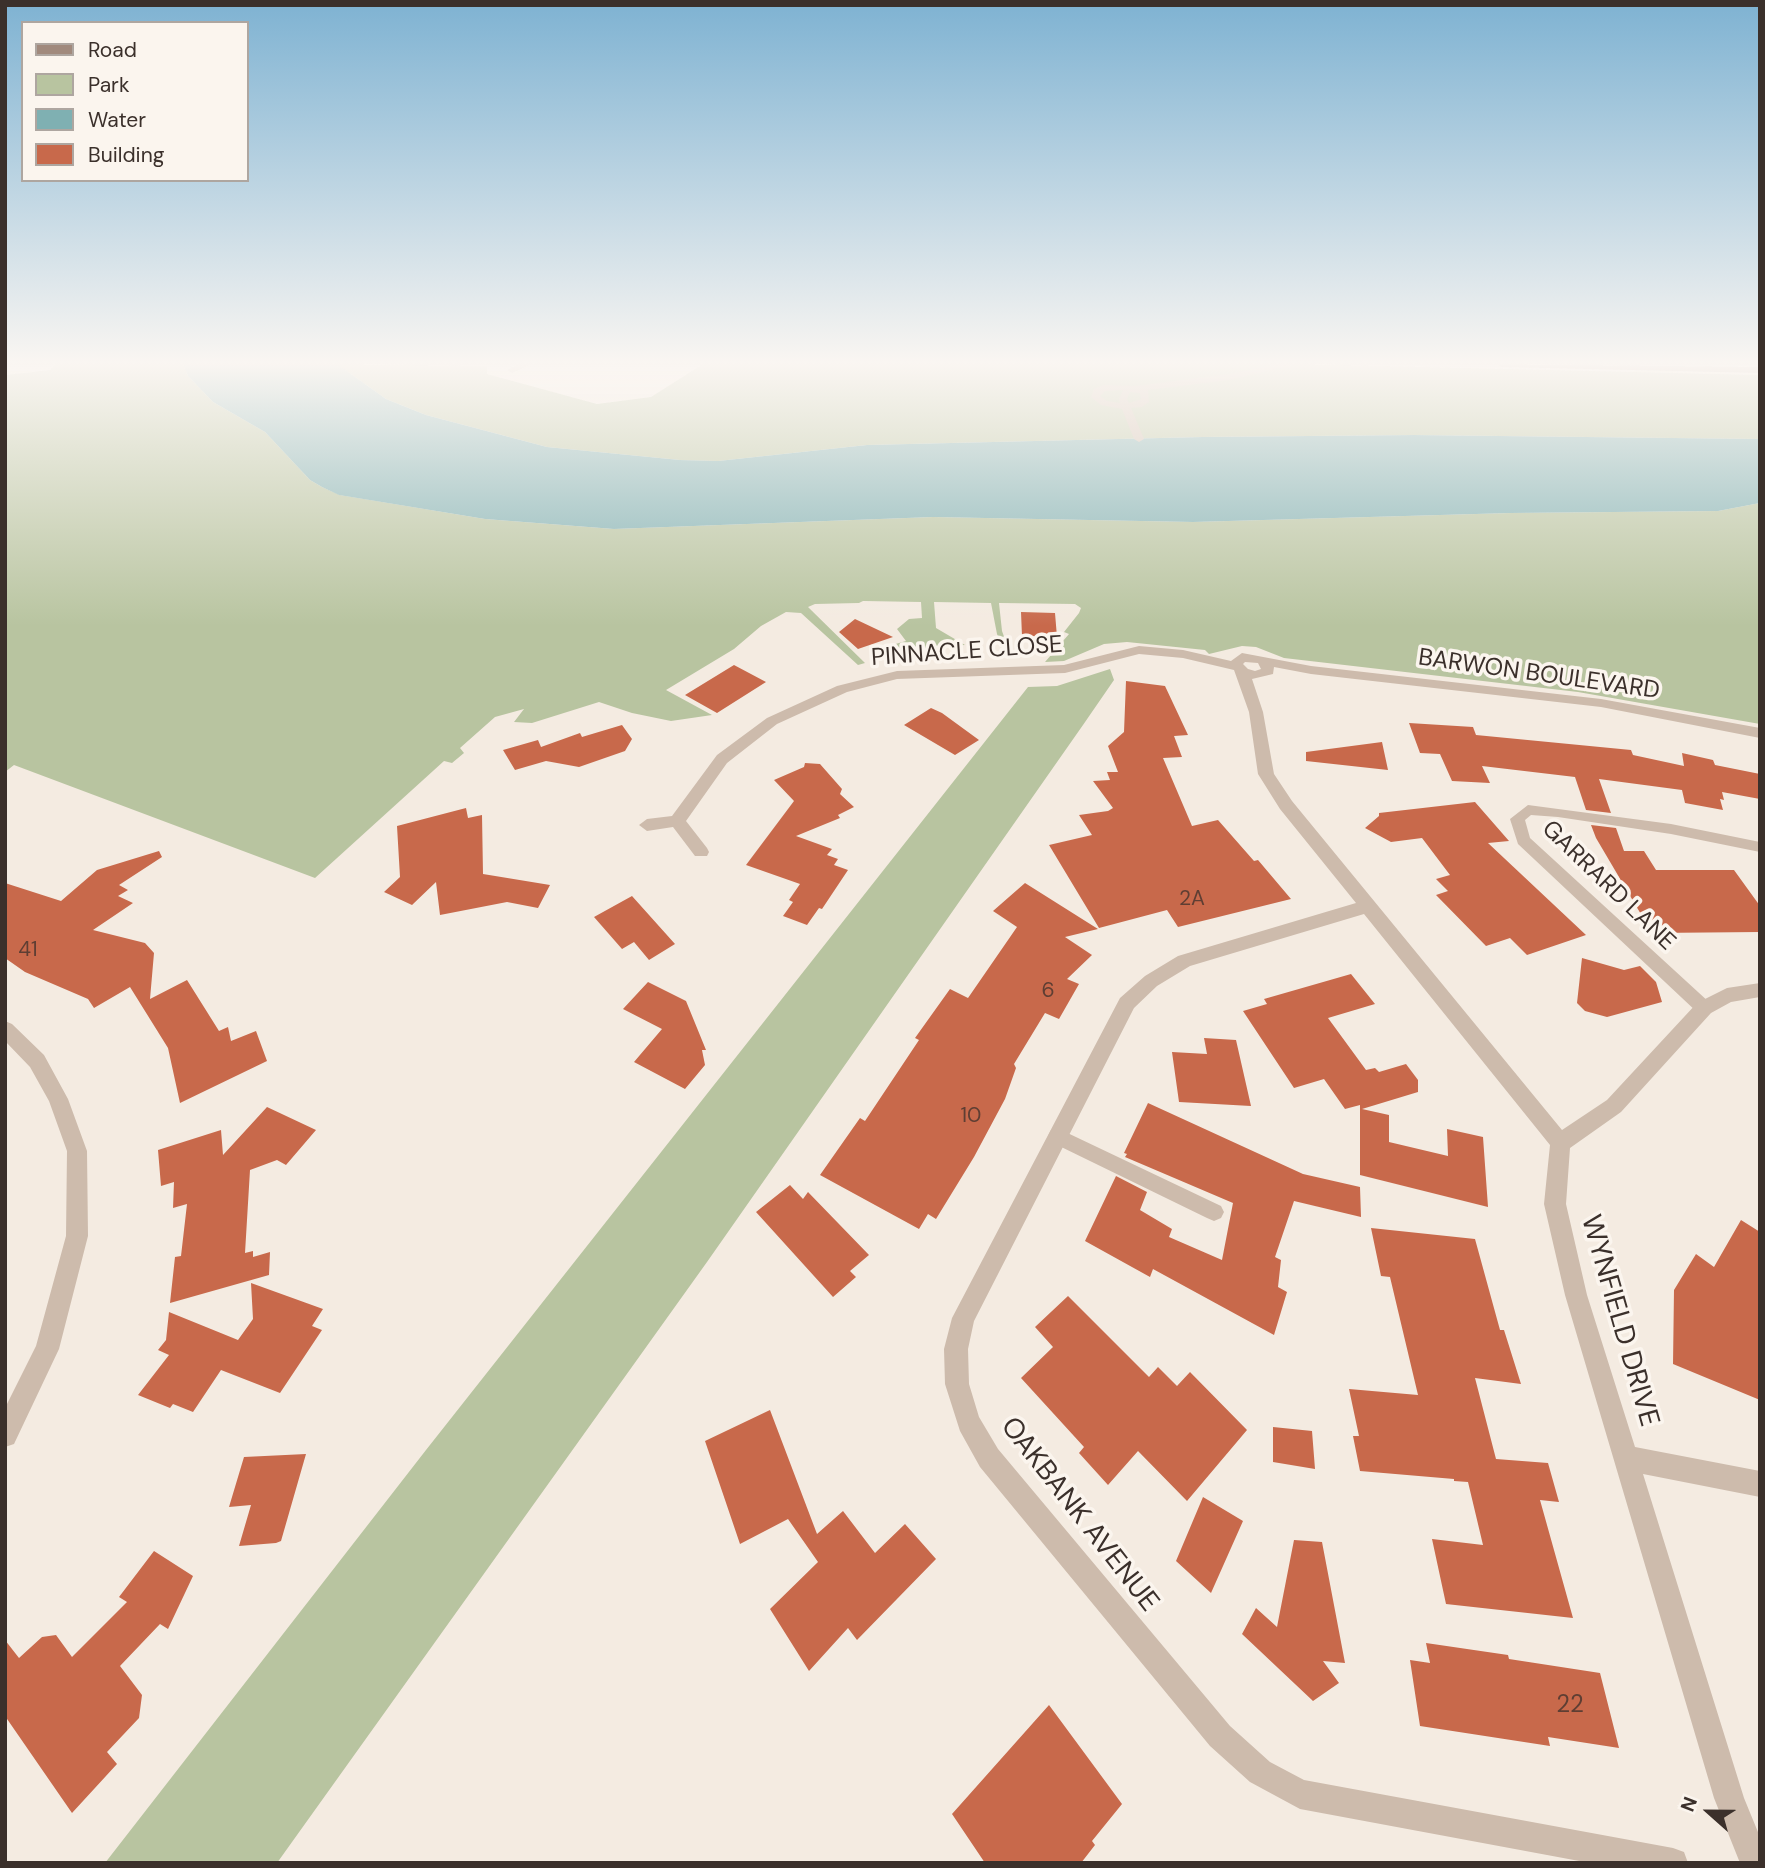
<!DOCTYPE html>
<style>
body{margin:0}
#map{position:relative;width:1765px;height:1868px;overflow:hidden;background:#f4ebe1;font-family:"DM Sans",sans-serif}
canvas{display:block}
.frame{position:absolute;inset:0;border:7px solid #3b302b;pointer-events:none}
.legend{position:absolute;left:21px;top:21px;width:228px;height:161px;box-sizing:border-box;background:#fbf5ee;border:2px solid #aea6a0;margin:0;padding:9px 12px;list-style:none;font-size:21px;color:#3b302b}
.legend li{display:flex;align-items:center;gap:14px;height:35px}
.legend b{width:35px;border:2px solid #aea6a0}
.north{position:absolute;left:1674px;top:1777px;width:70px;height:70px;-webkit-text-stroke:5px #fbf5ee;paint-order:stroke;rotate:291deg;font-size:19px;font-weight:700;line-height:28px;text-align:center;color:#3b302b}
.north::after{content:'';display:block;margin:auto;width:24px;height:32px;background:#3b302b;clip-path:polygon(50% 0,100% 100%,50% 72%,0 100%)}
</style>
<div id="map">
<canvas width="1765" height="1868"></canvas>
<div class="frame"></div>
<ul class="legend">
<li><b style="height:9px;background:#a18a7d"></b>Road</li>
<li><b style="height:19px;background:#b8c4a0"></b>Park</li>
<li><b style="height:19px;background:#7fb0b2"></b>Water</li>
<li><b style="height:19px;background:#c8694b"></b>Building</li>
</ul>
<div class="north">N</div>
</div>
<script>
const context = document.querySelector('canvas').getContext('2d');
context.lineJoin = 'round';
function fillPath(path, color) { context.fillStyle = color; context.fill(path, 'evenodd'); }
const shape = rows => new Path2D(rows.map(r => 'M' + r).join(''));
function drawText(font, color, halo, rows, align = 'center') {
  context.font = font + ' "DM Sans",sans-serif'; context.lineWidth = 7; context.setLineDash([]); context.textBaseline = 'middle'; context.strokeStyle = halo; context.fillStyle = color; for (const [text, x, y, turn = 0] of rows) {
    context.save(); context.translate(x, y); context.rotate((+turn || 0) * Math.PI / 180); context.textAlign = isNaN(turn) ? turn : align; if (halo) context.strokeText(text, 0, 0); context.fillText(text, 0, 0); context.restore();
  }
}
const green = shape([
 [55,364,183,364,188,376,213,402,265,432,310,480,322,487,340,495,485,519,614,529,933,517,1193,522,1511,513,1718,511,1760,503,1760,724,1578,692,1284,658,1256,647,1242,646,1209,654,1205,650,1127,642,1104,644,1064,661,1045,662,1069,634,1064,632,1079,613,1081,608,1075,604,999,603,1002,631,1008,648,1003,650,997,634,991,603,934,602,936,628,965,645,945,646,935,656,892,658,892,645,906,641,897,629,909,619,922,618,921,602,863,601,859,603,815,604,808,607,865,663,858,665,801,613,786,612,761,626,734,649,666,690,712,715,671,721,632,713,599,702,532,723,514,722,524,709,495,717,460,748,464,753,452,763,444,761,315,878,14,765,5,772,5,375,50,370],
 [337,364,487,366,487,374,597,404,651,397,703,364,1300,364,1760,375,1760,439,1414,435,1202,437,867,445,718,461,680,460,547,447,426,415,386,399],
 [1110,669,1114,680,1083,725,707,1262,277,1863,105,1863,426,1450,1028,687,1057,686]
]);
const water = shape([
 [183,364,337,364,386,399,426,415,547,447,680,460,718,461,867,445,1202,437,1414,435,1760,439,1760,503,1718,511,1511,513,1193,522,933,517,614,529,485,519,339,495,322,487,310,480,265,432,213,402,188,376]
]);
const building = shape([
 [1021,612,1055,613,1057,637,1022,636],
 [855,619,893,637,858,649,839,632],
 [734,665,766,682,717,713,685,695],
 [1126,681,1165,686,1188,735,1174,736,1182,757,1163,758,1192,826,1218,820,1254,861,1258,860,1291,899,1178,927,1167,910,1099,928,1049,845,1092,835,1079,815,1108,811,1113,808,1093,781,1110,780,1107,772,1118,772,1108,746,1124,732],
 [931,708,942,713,979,740,955,755,904,725],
 [1409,723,1473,727,1476,735,1631,750,1633,755,1684,766,1682,753,1713,760,1715,765,1760,774,1760,799,1722,792,1724,800,1720,799,1723,810,1685,803,1682,790,1599,779,1611,813,1586,810,1575,777,1482,766,1490,783,1452,781,1440,754,1420,753],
 [622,725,632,739,625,751,579,767,546,761,515,770,503,750,538,740,541,747,580,733,582,737],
 [1382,742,1388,770,1306,761,1306,752],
 [805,763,820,764,842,789,840,794,854,807,838,815,840,818,796,836,832,849,827,855,838,859,834,865,848,870,822,909,819,908,807,925,783,916,793,902,789,900,800,884,746,865,794,801,774,780,804,767],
 [1475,802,1509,841,1488,843,1586,935,1527,955,1510,938,1486,946,1436,895,1448,891,1436,879,1450,875,1422,838,1391,842,1365,828,1379,816,1379,813],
 [466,808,468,818,482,815,483,874,550,885,538,908,507,902,440,915,436,882,412,905,384,892,400,877,397,826],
 [1591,825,1616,828,1624,851,1644,851,1656,870,1734,870,1760,906,1760,932,1652,933,1596,838],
 [159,851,162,857,119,885,128,890,118,896,133,903,93,930,145,943,154,953,150,999,187,980,219,1031,228,1027,231,1041,256,1031,267,1061,180,1103,168,1048,130,987,94,1008,88,999,25,972,5,958,5,883,61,901,97,870],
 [1025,883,1098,929,1065,937,1092,955,1067,979,1079,984,1059,1019,1045,1013,1014,1064,1016,1068,1005,1099,974,1157,936,1219,928,1214,919,1229,820,1175,860,1118,865,1121,919,1040,915,1038,950,989,968,998,1017,927,993,911],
 [632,896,675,944,649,960,634,942,622,949,594,917],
 [1582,958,1624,970,1640,966,1656,982,1662,1002,1607,1017,1585,1011,1577,1003],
 [1351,974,1375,1004,1328,1018,1366,1070,1375,1068,1379,1072,1406,1064,1418,1080,1418,1092,1362,1109,1389,1115,1389,1142,1448,1156,1447,1129,1483,1137,1488,1207,1360,1175,1360,1105,1345,1109,1324,1079,1294,1088,1243,1011,1267,1004,1264,999],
 [648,982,686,1001,706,1050,702,1050,705,1065,685,1089,634,1062,662,1029,623,1009],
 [1204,1038,1236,1040,1251,1106,1179,1102,1172,1052,1207,1054],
 [1148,1103,1303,1174,1360,1187,1361,1217,1294,1201,1275,1257,1281,1260,1278,1287,1287,1292,1274,1335,1153,1269,1150,1277,1085,1241,1116,1176,1147,1192,1140,1210,1172,1229,1169,1237,1222,1260,1233,1203,1125,1157,1127,1154,1124,1153],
 [267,1107,316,1130,286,1165,277,1160,250,1170,245,1253,253,1251,253,1257,270,1252,269,1275,170,1303,175,1257,181,1256,187,1204,173,1208,174,1182,161,1186,158,1150,221,1130,223,1155],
 [790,1185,803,1199,808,1192,869,1255,850,1271,856,1277,833,1297,756,1212],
 [1741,1220,1760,1232,1760,1400,1673,1364,1674,1290,1696,1254,1714,1267],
 [1371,1228,1475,1239,1500,1330,1504,1330,1521,1384,1475,1378,1496,1459,1548,1463,1559,1502,1540,1500,1573,1618,1446,1604,1432,1539,1483,1545,1468,1482,1454,1481,1454,1479,1360,1471,1353,1436,1359,1436,1349,1389,1418,1395,1390,1277,1381,1276],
 [251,1283,323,1309,312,1326,322,1330,280,1393,221,1370,193,1412,173,1404,170,1408,138,1395,169,1355,158,1350,166,1340,169,1312,238,1340,253,1319],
 [1068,1296,1149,1377,1158,1367,1177,1386,1190,1372,1247,1430,1187,1501,1138,1451,1108,1485,1079,1453,1084,1447,1021,1378,1053,1347,1035,1327],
 [770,1410,817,1534,843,1511,875,1553,905,1524,936,1559,857,1640,848,1628,809,1671,770,1609,818,1562,788,1519,740,1544,705,1441],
 [1273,1427,1312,1431,1315,1469,1273,1462],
 [306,1454,281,1541,276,1543,239,1546,251,1505,229,1507,244,1457],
 [1203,1497,1243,1521,1211,1593,1176,1561],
 [1294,1540,1322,1542,1345,1663,1323,1661,1339,1683,1313,1701,1242,1634,1256,1608,1277,1627],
 [154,1551,193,1576,168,1629,160,1624,120,1666,142,1695,139,1718,107,1752,117,1764,72,1813,5,1716,5,1640,19,1658,42,1637,56,1635,72,1657,127,1602,119,1597],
 [1426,1643,1508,1655,1509,1659,1600,1673,1619,1748,1548,1737,1550,1746,1420,1726,1410,1660,1430,1663],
 [1049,1705,1122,1804,1092,1841,1095,1845,1081,1863,985,1863,952,1814]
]);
const lane = shape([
 [1278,364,1296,364,1229,380,1148,390,1149,402,1142,407,1131,408,1144,439,1139,442,1134,439,1122,409,1101,405,1091,397,1094,389,1103,385,1135,386,1229,374,1278,364],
 [1123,390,1119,399,1120,403,1107,401,1100,396,1105,391,1123,390],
 [1130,392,1140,393,1141,399,1129,403,1127,399,1130,392],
 [1528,805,1671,824,1760,842,1760,852,1671,834,1558,817,1531,815,1525,820,1530,838,1710,1003,1712,1008,1710,1013,1704,1015,1698,1013,1518,844,1510,819,1528,805],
 [1057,1128,1221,1206,1224,1212,1221,1218,1214,1221,1207,1218,1051,1142,1048,1136,1051,1130,1057,1128]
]);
const street = shape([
 [518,364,532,364,512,373,507,370,518,364],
 [1139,646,1183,650,1231,661,1242,653,1311,666,1601,699,1760,728,1760,738,1601,707,1311,674,1274,667,1273,674,1252,679,1263,712,1274,774,1292,801,1562,1130,1607,1100,1697,1003,1727,988,1760,983,1760,997,1731,1002,1711,1013,1621,1112,1570,1148,1566,1204,1587,1295,1635,1447,1760,1471,1760,1497,1643,1474,1744,1798,1760,1837,1760,1863,1740,1863,1714,1798,1565,1295,1544,1204,1550,1145,1364,914,1190,966,1157,986,1134,1008,974,1321,968,1349,969,1384,979,1417,998,1449,1230,1726,1270,1762,1304,1780,1673,1848,1684,1852,1688,1863,1590,1863,1300,1809,1250,1782,1210,1746,980,1467,960,1431,945,1384,944,1349,952,1318,1120,998,1145,976,1178,956,1356,903,1280,809,1258,774,1249,712,1234,670,1183,658,1139,654,1065,673,897,679,847,692,777,724,727,763,686,821,707,848,709,852,707,856,695,856,673,827,647,831,639,825,647,819,672,816,717,755,767,718,837,686,897,671,1064,665,1139,646],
 [1245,662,1258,663,1261,669,1255,671,1248,669,1243,664,1245,662],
 [5,1021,12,1024,44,1055,68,1099,87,1151,88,1236,59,1349,14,1444,5,1447,5,1408,36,1346,66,1236,67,1151,49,1101,30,1067,5,1041,5,1021]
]);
const secondary = shape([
 [1496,364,1760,367,1760,373,1501,367,1496,364]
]);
const numberNames = [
 ["2A",1192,899],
 ["41",28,950],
 ["6",1048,991],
 ["10",971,1116]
];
const streetNames = [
 ["PINNACLE CLOSE",967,652,-4],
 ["BARWON BOULEVARD",1539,675,8],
 ["GARRARD LANE",1608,886,44]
];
const nearNumbernames = [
 ["22",1570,1706]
];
const nearStreetnames = [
 ["WYNFIELD DRIVE",1619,1321,74],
 ["OAKBANK AVENUE",1079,1515,52]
];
fillPath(green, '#b8c4a0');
fillPath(water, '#7fb0b2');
fillPath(building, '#c8694b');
fillPath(lane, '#cdbbac');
fillPath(street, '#cdbbac');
fillPath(secondary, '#a18a7d');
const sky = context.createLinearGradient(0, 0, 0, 626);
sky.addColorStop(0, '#7eb2d2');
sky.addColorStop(0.58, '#faf6f2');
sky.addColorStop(1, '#faf6f200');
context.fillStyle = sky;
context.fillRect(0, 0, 1765, 626);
drawText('21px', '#5e3e33', null, numberNames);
drawText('24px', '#3b302b', '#fbf5ee', streetNames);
drawText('24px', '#5e3e33', null, nearNumbernames);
drawText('28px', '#3b302b', '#fbf5ee', nearStreetnames);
</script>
